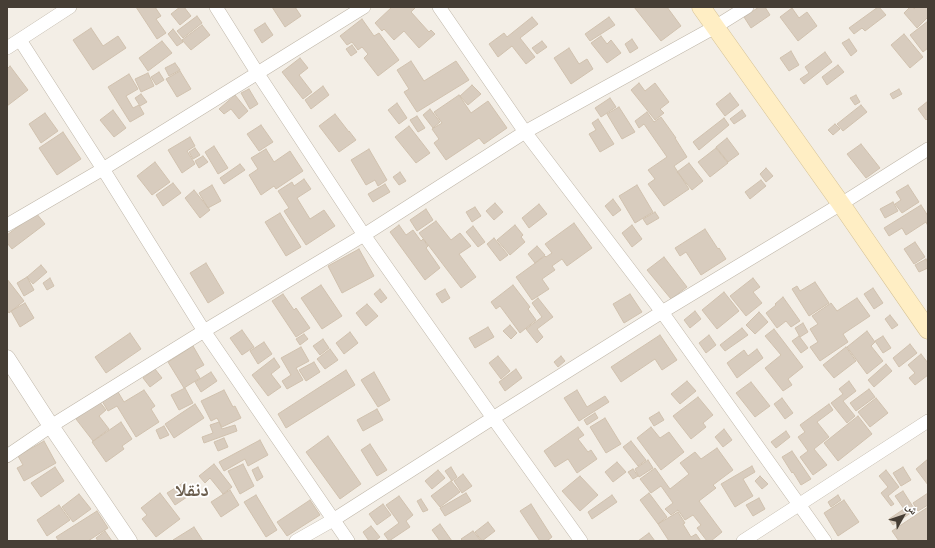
<!DOCTYPE html>
<meta charset="utf-8">
<style>
body{margin:0}
#map{position:relative;width:935px;height:548px;overflow:hidden;background:#f3eee6;font-family:"Noto Sans","Noto Naskh Arabic",sans-serif}
canvas{display:block}
.frame{position:absolute;inset:0;border:8px solid #463e35;pointer-events:none}
.north{position:absolute;left:883px;top:496px;width:40px;height:40px;-webkit-text-stroke:3px #fff;paint-order:stroke;rotate:50deg;font-size:11px;font-weight:700;line-height:16px;text-align:center;color:#463e35}
.north::after{content:'';display:block;margin:auto;width:14px;height:18px;background:#463e35;clip-path:polygon(50% 0,100% 100%,50% 72%,0 100%)}
</style>
<div id="map">
<canvas width="935" height="548"></canvas>
<div class="frame"></div>
<div class="north">ش</div>
</div>
<script>
const context = document.querySelector('canvas').getContext('2d');
context.lineJoin = 'round';
function fillPath(path, color) { context.fillStyle = color; context.fill(path, 'evenodd'); }
const shape = rows => new Path2D(rows.map(r => 'M' + r).join(''));
function trace(path, color, width, dash) { context.strokeStyle = color; context.lineWidth = width; context.lineCap = dash ? 'butt' : 'round'; context.setLineDash(dash || []); context.stroke(path); }
function drawText(font, color, halo, rows, align = 'center') {
  context.font = font + ' "Noto Sans","Noto Naskh Arabic",sans-serif'; context.lineWidth = 3.5; context.setLineDash([]); context.textBaseline = 'middle'; context.strokeStyle = halo; context.fillStyle = color; for (const [text, x, y, turn = 0] of rows) {
    context.save(); context.translate(x, y); context.rotate((+turn || 0) * Math.PI / 180); context.textAlign = isNaN(turn) ? turn : align; if (halo) context.strokeText(text, 0, 0); context.fillText(text, 0, 0); context.restore();
  }
}
const building = shape([
 [136,7,155,7,161,16,156,19,166,33,157,39,136,7],
 [180,7,184,7,191,16,180,25,171,14,180,7],
 [272,7,295,7,301,16,285,27,272,7],
 [392,7,416,7,411,12,429,32,431,30,435,34,419,48,404,31,394,40,384,29,382,31,375,23,392,7],
 [634,7,667,7,681,26,661,41,634,7],
 [759,7,765,7,770,15,751,28,744,17,759,7],
 [878,7,879,7,886,15,865,31,862,28,854,34,849,28,878,7],
 [910,7,913,7,914,9,916,7,928,7,928,17,917,28,904,13,910,7],
 [792,8,799,18,807,12,817,26,798,41,780,17,792,8],
 [197,16,202,23,183,38,177,31,197,16],
 [532,17,538,24,520,38,535,57,526,64,512,46,498,57,489,44,504,33,507,37,532,17],
 [609,17,615,25,590,41,585,34,609,17],
 [362,19,374,36,379,33,399,60,378,76,364,58,368,54,362,47,358,50,352,42,347,45,340,36,362,19],
 [928,21,928,48,923,52,910,35,928,21],
 [265,23,273,35,262,43,254,30,265,23],
 [202,25,210,35,191,50,182,40,202,25],
 [91,28,103,46,118,36,126,48,93,70,73,40,91,28],
 [173,29,183,42,177,46,168,34,173,29],
 [904,34,923,57,910,68,891,45,904,34],
 [601,36,607,44,611,40,621,53,607,63,591,43,601,36],
 [632,39,638,48,630,53,625,44,632,39],
 [849,39,857,51,851,56,842,43,849,39],
 [162,41,172,53,148,71,139,58,162,41],
 [542,41,547,47,537,54,532,48,542,41],
 [352,45,357,52,351,56,346,49,352,45],
 [569,48,579,64,587,59,593,69,571,84,554,58,569,48],
 [791,51,799,65,789,71,780,58,791,51],
 [825,52,832,62,804,84,800,79,809,73,805,67,825,52],
 [300,58,308,68,299,75,312,92,303,99,282,72,300,58],
 [411,61,424,81,456,61,469,80,417,112,404,92,409,89,397,70,411,61],
 [175,63,180,70,169,76,165,68,175,63],
 [838,65,844,72,827,85,822,77,838,65],
 [10,66,28,90,7,106,7,69,10,66],
 [180,71,191,89,177,97,166,79,180,71],
 [159,72,164,80,156,85,151,77,159,72],
 [148,73,154,86,141,92,135,79,148,73],
 [129,74,138,89,126,96,133,108,139,105,144,114,130,122,108,87,129,74],
 [639,83,645,91,655,83,669,102,660,109,664,113,655,120,631,90,639,83],
 [472,85,481,94,468,105,460,96,472,85],
 [323,86,329,95,311,109,305,100,323,86],
 [249,89,258,104,250,109,241,93,249,89],
 [899,89,902,94,893,99,890,94,899,89],
 [730,93,739,105,725,116,716,104,730,93],
 [141,94,147,102,140,106,135,98,141,94],
 [235,95,248,111,239,119,231,109,224,114,219,109,235,95],
 [459,95,471,113,488,101,507,128,484,144,479,138,446,160,434,143,439,139,432,129,442,123,434,112,459,95],
 [856,95,860,102,855,105,850,98,856,95],
 [610,98,616,107,601,117,595,108,610,98],
 [928,101,928,118,926,120,918,109,928,101],
 [397,103,407,118,399,124,388,110,397,103],
 [861,105,867,112,843,131,837,124,861,105],
 [619,107,635,132,622,139,607,114,619,107],
 [430,109,440,122,433,128,423,115,430,109],
 [113,110,126,128,114,137,100,120,113,110],
 [742,110,746,116,734,124,730,119,742,110],
 [647,112,654,122,661,117,676,138,675,138,687,157,674,166,689,189,664,206,648,184,655,179,648,170,667,157,644,124,639,128,635,121,647,112],
 [45,113,58,131,41,143,29,124,45,113],
 [335,114,349,132,349,131,356,140,339,152,319,126,335,114],
 [417,116,425,128,418,132,410,120,417,116],
 [724,118,729,125,699,150,693,142,724,118],
 [598,119,614,144,600,152,589,134,596,130,592,123,598,119],
 [835,124,840,129,833,135,828,130,835,124],
 [261,125,273,142,259,151,247,134,261,125],
 [409,126,430,153,416,163,395,137,409,126],
 [63,132,81,159,57,175,39,148,63,132],
 [190,137,195,146,187,151,195,164,182,173,168,150,190,137],
 [727,138,739,154,728,162,716,147,727,138],
 [861,144,880,168,866,178,847,154,861,144],
 [214,146,228,168,218,174,205,152,214,146],
 [195,148,200,155,193,159,189,152,195,148],
 [716,148,728,163,710,177,698,162,716,148],
 [266,149,274,162,290,151,303,171,276,189,274,186,261,195,249,175,258,169,251,158,266,149],
 [369,149,387,180,378,186,375,180,366,185,351,160,369,149],
 [203,156,208,162,199,168,195,161,203,156],
 [155,162,170,182,152,195,137,176,155,162],
 [689,163,703,181,692,190,677,172,689,163],
 [240,164,245,170,224,184,220,178,240,164],
 [766,168,773,176,766,182,760,174,766,168],
 [400,172,406,181,399,185,393,177,400,172],
 [304,179,311,189,297,198,310,219,324,210,335,226,306,245,284,211,289,208,278,191,292,182,294,186,304,179],
 [761,180,766,186,750,199,745,192,761,180],
 [173,183,181,193,163,206,156,195,173,183],
 [385,184,390,192,373,202,368,194,385,184],
 [212,185,221,201,208,208,199,193,212,185],
 [637,185,653,212,635,223,619,196,637,185],
 [908,185,919,202,902,213,895,204,901,200,896,192,908,185],
 [194,190,210,210,200,218,185,198,194,190],
 [613,199,621,210,613,216,605,206,613,199],
 [893,202,898,211,885,218,880,209,893,202],
 [495,203,503,212,494,220,486,211,495,203],
 [539,204,547,214,529,228,522,218,539,204],
 [921,205,928,216,928,226,926,222,906,235,902,228,889,236,884,228,921,205],
 [475,207,481,216,472,222,466,212,475,207],
 [426,209,433,220,417,231,410,220,426,209],
 [655,212,659,218,647,225,643,219,655,212],
 [36,213,45,224,12,249,7,243,7,235,36,213],
 [280,213,301,247,286,256,265,222,280,213],
 [436,221,451,240,460,233,471,246,459,254,476,277,461,288,419,233,436,221],
 [574,223,592,248,567,266,562,259,552,266,555,270,542,279,549,289,532,300,516,277,545,256,546,257,552,253,545,244,574,223],
 [399,225,406,235,413,230,421,241,423,239,428,246,426,248,440,268,425,280,390,232,399,225],
 [515,225,523,235,521,237,525,242,510,255,497,240,515,225],
 [632,225,642,239,632,247,622,233,632,225],
 [473,226,485,242,478,247,466,232,473,226],
 [705,229,718,249,719,248,726,259,701,275,686,252,680,256,675,248,705,229],
 [494,238,508,255,500,261,487,244,494,238],
 [915,242,925,257,914,264,904,249,915,242],
 [537,246,545,255,535,263,528,254,537,246],
 [359,249,374,276,342,293,328,266,359,249],
 [664,257,687,287,671,299,647,270,664,257],
 [926,259,928,263,928,268,919,272,915,265,926,259],
 [206,263,224,293,208,303,190,273,206,263],
 [41,265,47,272,33,284,27,277,41,265],
 [27,277,34,290,24,296,17,283,27,277],
 [50,278,54,286,47,290,43,283,50,278],
 [753,278,760,287,753,292,762,303,746,316,730,296,753,278],
 [7,279,24,301,9,313,7,310,7,279],
 [815,282,829,303,809,316,792,289,797,286,800,291,815,282],
 [321,285,342,316,322,329,301,298,321,285],
 [513,285,530,307,528,309,536,320,520,333,500,306,496,309,491,302,513,285],
 [873,288,883,303,874,309,864,294,873,288],
 [380,289,387,298,381,303,374,294,380,289],
 [445,289,450,298,442,303,436,294,445,289],
 [724,292,739,311,717,329,702,310,724,292],
 [283,294,294,310,296,308,310,328,296,337,272,301,283,294],
 [630,294,642,312,624,323,613,304,630,294],
 [783,297,800,321,791,327,786,321,777,328,766,313,776,305,775,304,783,297],
 [538,298,553,317,537,329,543,337,537,343,526,329,542,317,532,303,538,298],
 [857,298,870,316,843,334,848,342,820,361,810,347,818,342,810,329,818,324,812,316,831,303,837,311,857,298],
 [25,303,34,318,20,327,11,311,25,303],
 [367,304,378,316,366,326,356,313,367,304],
 [695,311,701,319,690,328,684,320,695,311],
 [759,312,768,322,755,334,746,325,759,312],
 [890,315,898,325,892,329,885,319,890,315],
 [803,323,808,332,800,337,795,328,803,323],
 [510,325,517,333,511,339,503,331,510,325],
 [488,327,494,337,475,348,469,338,488,327],
 [742,328,748,335,725,351,720,345,742,328],
 [774,329,803,367,788,379,792,385,783,391,765,368,781,355,765,336,774,329],
 [242,330,254,347,242,355,230,338,242,330],
 [867,331,875,342,871,346,883,361,867,374,847,347,867,331],
 [350,332,358,343,344,354,336,343,350,332],
 [130,333,141,349,106,373,95,357,130,333],
 [304,334,308,339,300,345,296,339,304,334],
 [660,335,677,360,662,370,655,359,621,382,611,367,660,335],
 [709,335,716,345,706,353,699,343,709,335],
 [799,336,808,348,801,353,792,341,799,336],
 [883,336,891,348,883,353,875,341,883,336],
 [323,339,329,348,320,355,313,346,323,339],
 [264,342,272,354,258,364,250,351,264,342],
 [910,344,917,353,899,367,893,358,910,344],
 [193,346,204,365,195,370,200,378,184,388,168,362,193,346],
 [301,347,309,361,296,368,303,380,287,389,282,381,291,375,281,358,301,347],
 [846,347,856,361,834,378,823,365,846,347],
 [330,349,338,360,325,369,317,359,330,349],
 [757,349,763,358,737,378,727,363,744,350,748,356,757,349],
 [921,354,928,363,928,375,915,385,909,378,915,373,908,365,921,354],
 [498,356,510,371,501,379,489,363,498,356],
 [561,356,565,361,558,367,554,362,561,356],
 [274,358,280,367,271,374,281,387,268,396,252,375,274,358],
 [314,362,320,372,306,381,299,370,314,362],
 [886,364,892,371,874,387,868,380,886,364],
 [155,369,162,378,150,387,143,378,155,369],
 [516,369,522,378,505,391,499,382,516,369],
 [346,370,355,385,286,428,278,414,346,370],
 [211,372,217,381,201,392,195,382,211,372],
 [374,372,390,400,378,407,361,380,374,372],
 [687,381,696,391,680,404,671,394,687,381],
 [849,381,856,391,843,401,855,416,847,423,831,403,843,394,839,389,849,381],
 [751,382,770,406,755,417,736,393,751,382],
 [185,388,193,403,179,410,171,395,185,388],
 [869,389,875,397,856,411,850,403,869,389],
 [144,390,155,406,151,409,159,422,136,437,117,406,108,411,102,401,118,392,124,402,144,390],
 [224,390,233,407,235,406,241,418,222,427,217,418,211,421,201,401,224,390],
 [577,390,587,407,605,396,609,402,579,421,564,398,577,390],
 [698,397,713,415,703,423,706,427,691,439,673,416,698,397],
 [782,398,793,413,785,419,774,404,782,398],
 [876,398,888,413,870,427,858,412,876,398],
 [99,401,106,410,99,416,109,429,93,441,76,419,99,401],
 [195,404,204,418,174,438,165,424,195,404],
 [829,404,833,410,817,422,829,437,814,449,827,465,813,475,800,457,808,451,798,437,805,432,800,425,829,404],
 [377,409,383,420,363,431,357,420,377,409],
 [659,412,664,420,654,426,649,418,659,412],
 [595,413,598,418,587,425,584,420,595,413],
 [858,416,872,434,838,461,824,443,858,416],
 [605,418,621,444,606,453,590,427,605,418],
 [121,422,132,439,122,446,124,449,106,462,92,442,121,422],
 [219,422,222,429,235,425,237,431,204,443,202,437,213,433,210,425,219,422],
 [164,426,169,435,160,439,156,430,164,426],
 [578,427,584,435,578,439,588,452,591,450,597,459,577,473,568,459,555,467,544,451,578,427],
 [651,427,660,438,669,432,684,452,661,470,637,438,651,427],
 [724,429,732,440,723,447,715,437,724,429],
 [786,431,790,437,776,448,771,442,786,431],
 [328,436,361,484,340,499,306,452,328,436],
 [224,438,228,447,218,451,214,442,224,438],
 [260,440,268,455,248,466,245,459,224,471,219,462,260,440],
 [44,441,56,463,24,481,17,468,23,465,18,456,44,441],
 [631,441,646,460,638,466,623,447,631,441],
 [370,444,387,470,377,476,361,450,370,444],
 [717,448,733,470,713,485,716,488,699,501,722,532,711,541,707,541,697,528,701,525,693,515,685,520,678,510,671,515,665,509,673,503,661,486,651,493,640,479,655,468,670,489,689,474,680,463,695,452,701,459,717,448],
 [792,451,811,479,801,485,793,472,792,473,782,457,792,451],
 [928,459,928,485,916,469,928,459],
 [648,460,653,468,639,477,635,469,648,460],
 [617,462,626,472,613,482,605,472,617,462],
 [214,464,232,487,223,494,210,478,205,483,199,476,214,464],
 [243,464,254,486,240,494,228,471,243,464],
 [752,466,755,472,743,479,753,496,735,507,721,484,752,466],
 [55,467,64,481,41,497,31,483,55,467],
 [258,467,263,477,257,481,252,470,258,467],
 [451,467,457,477,452,481,445,471,451,467],
 [903,467,911,480,901,486,893,473,903,467],
 [633,469,638,476,633,479,628,472,633,469],
 [438,470,445,478,432,489,425,481,438,470],
 [886,470,899,487,888,496,894,504,891,506,881,493,888,487,879,476,886,470],
 [463,474,472,486,462,493,454,481,463,474],
 [580,476,598,495,580,511,562,491,580,476],
 [760,476,768,484,762,489,755,481,760,476],
 [451,481,460,492,440,507,431,496,451,481],
 [183,483,190,495,175,505,167,493,183,483],
 [230,490,239,505,221,517,211,502,230,490],
 [903,491,915,510,893,525,889,519,904,509,895,496,903,491],
 [160,493,180,519,156,537,142,519,147,515,141,508,160,493],
 [466,493,471,501,445,516,440,508,466,493],
 [649,493,667,517,658,524,640,500,649,493],
 [928,493,928,505,918,511,913,503,928,493],
 [79,494,91,509,73,522,62,507,79,494],
 [256,495,277,530,266,537,244,502,256,495],
 [612,495,617,502,592,519,588,512,612,495],
 [838,495,841,500,831,507,828,502,838,495],
 [399,496,413,515,406,521,410,527,389,541,384,534,399,523,386,505,399,496],
 [759,498,765,509,753,516,746,505,759,498],
 [421,499,428,510,423,512,417,501,421,499],
 [310,500,320,515,287,536,277,522,310,500],
 [844,500,859,522,838,536,824,513,844,500],
 [383,504,391,515,377,525,369,514,383,504],
 [531,504,552,537,547,541,540,541,520,511,531,504],
 [59,505,70,520,47,536,37,520,59,505],
 [928,507,928,541,899,541,892,531,928,507],
 [97,511,108,528,88,541,59,541,56,537,97,511],
 [678,512,685,523,683,524,691,537,696,534,701,541,669,541,658,524,678,512],
 [488,522,495,531,482,541,475,532,488,522],
 [440,524,452,541,440,541,432,530,440,524],
 [371,526,380,537,375,541,369,541,363,532,371,526],
 [194,527,203,541,173,541,173,540,194,527],
 [105,531,112,541,98,541,96,538,105,531],
 [473,531,481,541,463,541,461,539,473,531],
 [649,533,655,541,638,541,649,533]
]);
const minor = shape([
 [216,7,258,74,364,235,493,418,581,541],
 [439,7,525,132,662,312,825,541],
 [20,40,103,169,204,331,348,541],
 [7,48,70,7],
 [7,225,103,169,364,7],
 [7,456,51,426,204,331,364,235,525,132,715,27,747,7],
 [296,541,333,520,493,418,662,312,841,204,928,149],
 [743,541,928,421]
]);
const tertiary = shape([
 [7,358,51,426,129,541]
]);
const secondary = shape([
 [701,7,841,204,928,330]
]);
const townNames = [
 ["دنقلا",192,491]
];
fillPath(building, '#d8ccbe');
trace(building, '#d0c1ae', 1);
trace(minor, '#bfb6a8', 14);
trace(tertiary, '#bfb6a8', 17);
trace(secondary, '#d5c194', 19);
trace(minor, '#fff', 13);
trace(tertiary, '#fff', 16);
trace(secondary, '#ffeec4', 18);
drawText('bold 19px', '#695c4c', '#fff', townNames);
</script>
